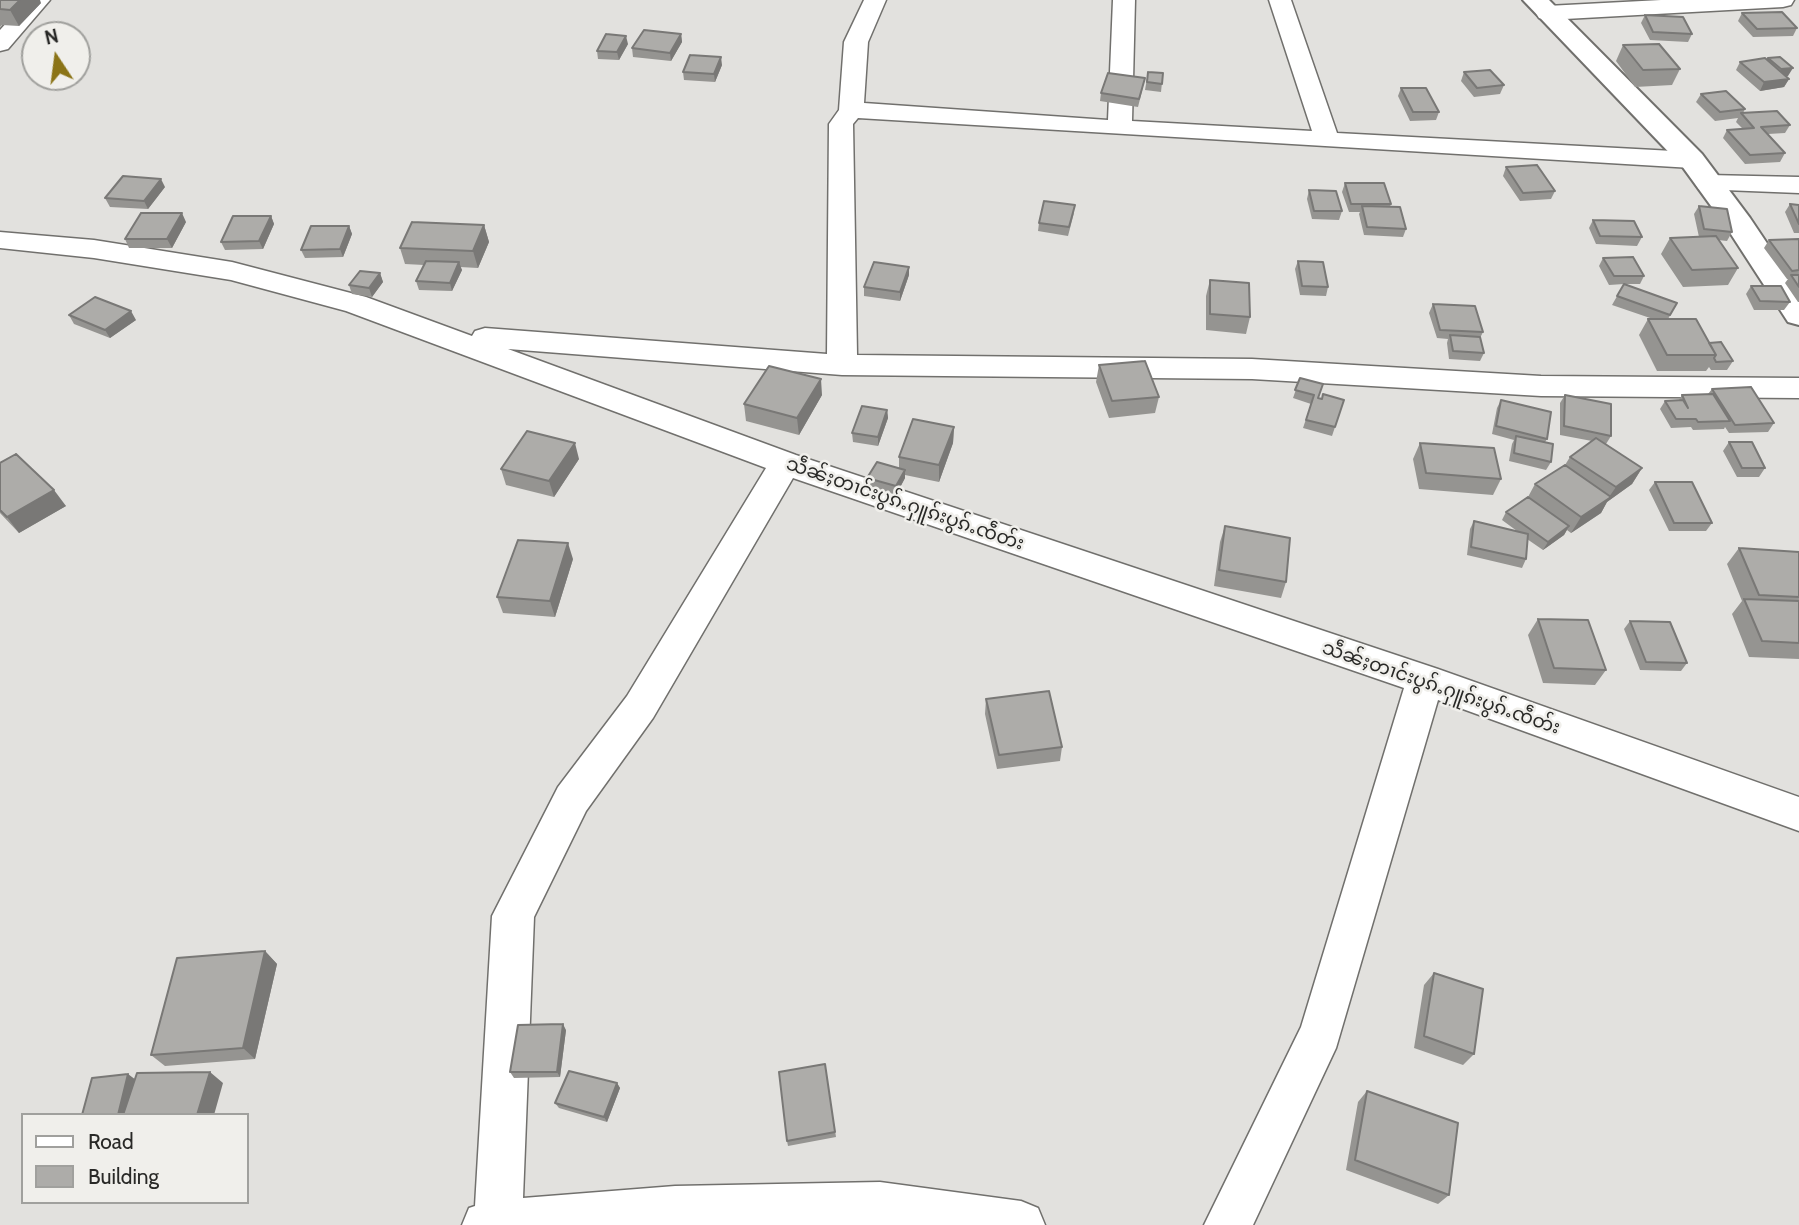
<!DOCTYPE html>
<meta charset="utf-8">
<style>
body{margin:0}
#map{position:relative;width:1799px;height:1225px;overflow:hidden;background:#e2e1de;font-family:Cabin,sans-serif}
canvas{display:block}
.legend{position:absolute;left:21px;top:1113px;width:228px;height:91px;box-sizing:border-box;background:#f0efeb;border:2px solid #a0a09d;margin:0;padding:9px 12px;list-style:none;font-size:21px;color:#292927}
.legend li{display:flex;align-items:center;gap:14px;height:35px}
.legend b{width:35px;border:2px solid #a0a09d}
.north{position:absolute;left:21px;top:21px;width:70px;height:70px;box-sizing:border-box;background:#f0efeb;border:2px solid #a0a09d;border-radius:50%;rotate:347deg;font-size:19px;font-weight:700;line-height:28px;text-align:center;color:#292927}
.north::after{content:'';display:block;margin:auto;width:24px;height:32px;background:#8b7417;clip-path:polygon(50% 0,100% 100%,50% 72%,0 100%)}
</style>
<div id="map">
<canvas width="1799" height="1225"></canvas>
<ul class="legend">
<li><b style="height:9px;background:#fff"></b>Road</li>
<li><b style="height:19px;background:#adaca9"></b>Building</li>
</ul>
<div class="north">N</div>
</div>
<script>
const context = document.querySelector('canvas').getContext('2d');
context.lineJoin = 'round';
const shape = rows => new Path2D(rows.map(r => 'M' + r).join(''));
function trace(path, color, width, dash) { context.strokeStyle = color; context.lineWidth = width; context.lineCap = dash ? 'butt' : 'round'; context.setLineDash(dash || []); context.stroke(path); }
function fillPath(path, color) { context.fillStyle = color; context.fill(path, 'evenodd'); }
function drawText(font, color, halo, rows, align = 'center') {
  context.font = font + ' Cabin,"Noto Sans Myanmar",sans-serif'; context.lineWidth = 5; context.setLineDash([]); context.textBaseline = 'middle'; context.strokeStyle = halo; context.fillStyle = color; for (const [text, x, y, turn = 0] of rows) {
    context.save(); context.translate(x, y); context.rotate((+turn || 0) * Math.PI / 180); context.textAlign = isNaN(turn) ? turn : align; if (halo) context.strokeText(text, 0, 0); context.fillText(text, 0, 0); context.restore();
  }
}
const minor = shape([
 [27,0,50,0,8,49,0,51,0,30,27,0],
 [864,0,886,0,868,42,864,103,1108,120,1113,0,1135,0,1132,121,1312,131,1269,0,1291,0,1337,133,1692,152,1701,155,1705,160,1701,165,1692,168,858,118,853,124,857,355,1252,359,1541,376,1799,378,1799,398,1541,396,1252,379,842,375,508,349,796,455,1438,669,1799,797,1799,831,1438,700,1336,1048,1253,1225,1204,1225,1301,1027,1404,688,793,478,653,718,586,811,534,917,523,1198,675,1186,880,1182,1021,1201,1038,1208,1045,1225,462,1225,469,1208,475,1206,492,916,558,787,627,696,766,468,346,311,231,280,94,258,0,248,0,232,94,240,232,262,366,297,472,336,475,331,485,328,827,354,829,124,839,110,844,42,864,0],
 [1661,0,1794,0,1791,5,1783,7,1547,20,1539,18,1536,13,1539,8,1547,6,1661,0],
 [1708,175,1799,177,1799,193,1699,189,1695,183,1699,177,1708,175]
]);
const tertiary = shape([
 [1523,0,1549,0,1702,154,1750,218,1799,291,1799,325,1788,322,1727,228,1682,166,1523,0]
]);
const wall = shape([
 [0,0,41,3,19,26,2,25,0,27],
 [1742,13,1797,28,1793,36,1753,37,1738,21],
 [1645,15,1692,34,1688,42,1650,40,1641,23],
 [681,34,682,42,671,61,633,57,632,48],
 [628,44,619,60,598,59,597,51],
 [1623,45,1680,69,1672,85,1635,87,1616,61],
 [1768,58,1788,76,1786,76,1789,79,1784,87,1760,91,1736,70,1740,62,1767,60],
 [722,65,715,82,684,80,683,72],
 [1148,72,1163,73,1161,92,1145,90],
 [1464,72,1504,85,1500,94,1474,97,1461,81],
 [1143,87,1138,107,1100,101,1101,93],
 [1401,88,1439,112,1436,120,1410,121,1398,96],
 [1701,94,1745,109,1743,113,1790,125,1785,133,1768,134,1785,153,1780,162,1745,164,1723,138,1727,130,1743,129,1736,122,1738,118,1715,121,1696,102],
 [1506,167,1555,191,1551,199,1520,201,1503,176],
 [1345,183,1391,204,1390,207,1406,229,1403,237,1364,235,1359,214,1360,212,1349,212,1342,192],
 [165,187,148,209,110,207,105,198],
 [1309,190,1342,211,1339,220,1312,219,1307,199],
 [1790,204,1799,205,1799,233,1794,233,1785,212],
 [1699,206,1732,232,1727,241,1718,240,1738,268,1728,285,1683,287,1661,254,1670,238,1699,237,1694,214],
 [1074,213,1068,236,1038,231,1039,223],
 [271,216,274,224,263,249,225,250,221,242],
 [1593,220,1642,237,1637,246,1596,244,1589,228],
 [186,222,172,248,129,248,125,239],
 [484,225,489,242,478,268,460,267,462,270,452,291,419,290,416,281,424,265,405,264,400,248],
 [349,226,352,234,343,257,305,258,301,250],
 [1799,239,1799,302,1798,302,1785,283,1788,279,1787,279,1764,248,1769,240],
 [1603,258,1644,276,1640,284,1624,284,1677,303,1668,319,1709,343,1733,361,1727,370,1711,370,1709,367,1706,371,1657,371,1639,335,1648,319,1653,319,1612,305,1624,284,1609,285,1599,266],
 [1298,261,1328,287,1326,296,1300,295,1295,269],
 [380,273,383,282,372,297,352,294,349,285],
 [909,275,900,301,864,296,864,287],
 [1210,280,1250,317,1246,334,1206,330,1206,296],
 [1751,286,1790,302,1784,310,1754,310,1746,294],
 [1433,304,1483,332,1480,338,1484,353,1480,361,1449,359,1447,343,1448,339,1437,338,1429,313],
 [69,315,136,320,110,338,74,324],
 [1099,365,1159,397,1155,413,1109,418,1096,382],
 [1300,378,1318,398,1322,399,1344,400,1332,436,1303,428,1311,404,1293,398],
 [1712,389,1774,423,1768,432,1729,433,1725,427,1724,429,1693,430,1691,427,1671,428,1660,409,1665,401,1679,400,1682,395,1708,394],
 [822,395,799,435,746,421,744,404],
 [1565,395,1611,436,1606,444,1642,468,1632,484,1607,502,1601,513,1571,533,1567,530,1564,535,1543,550,1527,539,1526,559,1522,568,1467,555,1470,529,1474,521,1517,531,1502,520,1506,512,1528,497,1535,484,1565,465,1570,457,1592,441,1560,435,1560,403],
 [1501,400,1547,439,1545,442,1551,462,1546,470,1509,461,1512,444,1514,440,1492,434,1497,408],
 [887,410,888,418,878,446,853,442,852,433],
 [954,427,953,443,939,482,905,475,905,478,896,495,868,486,867,478,899,468,899,457],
 [1729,442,1765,468,1759,477,1737,477,1723,451],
 [1420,443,1501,479,1493,495,1419,489,1413,459],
 [579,459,554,497,506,485,501,469],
 [0,463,66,506,19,533,0,513],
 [1655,482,1712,523,1706,531,1669,531,1649,490],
 [1225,526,1286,582,1281,598,1214,586,1220,542],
 [1739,548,1799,552,1799,659,1749,657,1732,614,1742,601,1727,564],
 [573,559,555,617,503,613,497,597],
 [1538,619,1606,670,1595,685,1543,683,1528,635],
 [1630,621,1687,663,1681,671,1640,670,1624,629],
 [986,699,1062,747,1060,761,997,769,985,714],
 [265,951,277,964,255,1059,165,1066,151,1055],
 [1434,973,1474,1054,1463,1065,1414,1048,1424,985],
 [566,1030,560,1077,514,1078,510,1072],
 [825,1064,836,1137,788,1146,787,1141],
 [617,1083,620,1088,607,1122,559,1108,555,1103],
 [1367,1091,1449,1195,1438,1204,1346,1170,1358,1102]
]);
const shadedWall = shape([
 [20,0,40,0,41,3,19,26,10,10],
 [681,34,682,42,671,61,670,53],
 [626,36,628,44,619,60,617,52],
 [721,57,722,65,715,82,714,74],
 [1793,68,1788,76,1777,77,1781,69],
 [1789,79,1784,87,1760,91,1764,82],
 [161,179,165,187,148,209,144,201],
 [182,213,186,222,172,248,167,239],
 [271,216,274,224,263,249,259,241],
 [484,225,489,242,478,268,473,251],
 [349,226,352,234,343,257,340,249],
 [459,262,462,270,452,291,450,283],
 [909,267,909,275,900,301,900,292],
 [380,273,383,282,372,297,369,288],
 [131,311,136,320,110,338,105,330],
 [821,379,822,395,799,435,797,418],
 [887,410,888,418,878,446,878,437],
 [954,427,953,443,939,482,939,465],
 [575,443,579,459,554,497,549,481],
 [1642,468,1632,484,1607,502,1601,513,1571,533,1581,517,1609,497,1616,487],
 [905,470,905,478,896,495,896,486],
 [54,490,66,506,19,533,7,517],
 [1569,526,1564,535,1543,550,1548,542],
 [568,543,573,559,555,617,550,601],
 [265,951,277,964,255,1059,243,1048],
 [563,1024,566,1030,560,1077,557,1072],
 [210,1072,223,1083,214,1115,197,1115],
 [128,1074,136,1080,127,1115,118,1115],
 [617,1083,620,1088,607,1122,604,1117]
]);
const building = shape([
 [0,0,20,0,10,10,0,9,0,0],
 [1782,12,1797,28,1757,29,1742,13,1782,12],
 [1645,15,1683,17,1692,34,1653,32,1645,15],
 [644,30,681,34,670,53,632,48,644,30],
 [606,34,626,36,617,52,597,51,606,34],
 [1659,44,1680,69,1643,70,1623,45,1659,44],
 [690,55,721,57,714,74,683,72,690,55],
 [1780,57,1793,68,1781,69,1768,58,1780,57],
 [1765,58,1789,79,1764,82,1740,62,1765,58],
 [1490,70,1504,85,1477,88,1464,72,1490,70],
 [1148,72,1163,73,1162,84,1147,82,1148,72],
 [1108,73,1145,78,1139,99,1101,93,1108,73],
 [1401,88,1426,88,1439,112,1413,112,1401,88],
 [1726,91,1745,109,1720,112,1701,94,1726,91],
 [1777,111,1790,125,1761,127,1785,153,1750,155,1727,130,1754,128,1741,113,1777,111],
 [1537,165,1555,191,1523,193,1506,167,1537,165],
 [123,176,161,179,144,201,105,198,123,176],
 [1345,183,1384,183,1391,204,1351,204,1345,183],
 [1309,190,1336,191,1342,211,1314,211,1309,190],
 [1044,201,1075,205,1069,227,1039,223,1044,201],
 [1790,204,1799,205,1799,224,1790,204],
 [1362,206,1400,207,1406,229,1367,227,1362,206],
 [1699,206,1727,209,1732,232,1704,229,1699,206],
 [141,213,182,213,167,239,125,239,141,213],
 [233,216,271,216,259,241,221,242,233,216],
 [1593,220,1634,221,1642,237,1600,236,1593,220],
 [412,222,484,225,473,251,400,248,412,222],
 [311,226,349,226,340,249,301,250,311,226],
 [1716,236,1738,268,1692,270,1670,238,1716,236],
 [1799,239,1799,270,1792,271,1769,240,1799,239],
 [1633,257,1644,276,1614,276,1603,258,1633,257],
 [426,261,459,262,450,283,416,281,426,261],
 [1298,261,1323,262,1328,287,1302,286,1298,261],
 [874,262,909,267,900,292,864,287,874,262],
 [360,271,380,273,369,288,349,285,360,271],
 [1791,275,1799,275,1799,287,1791,275],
 [1210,280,1249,283,1250,317,1210,314,1210,280],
 [1624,284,1677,303,1670,315,1617,296,1624,284],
 [1751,286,1781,286,1790,302,1760,301,1751,286],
 [95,297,131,311,105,330,69,315,95,297],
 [1433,304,1475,306,1483,332,1440,330,1433,304],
 [1648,319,1696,319,1716,355,1667,355,1648,319],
 [1450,335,1480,337,1484,353,1453,351,1450,335],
 [1721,342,1733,361,1716,362,1714,358,1716,355,1709,343,1721,342],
 [1145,361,1159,397,1112,401,1099,365,1145,361],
 [769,366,821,379,797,418,744,404,769,366],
 [1300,378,1323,384,1318,398,1322,399,1323,394,1344,400,1335,427,1306,420,1314,395,1295,390,1300,378],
 [1751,387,1774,423,1735,425,1712,389,1751,387],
 [1713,394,1730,421,1698,422,1696,419,1676,419,1665,401,1683,400,1688,408,1682,395,1713,394],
 [1565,395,1611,404,1611,436,1564,426,1565,395],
 [1501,400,1551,412,1547,439,1496,426,1501,400],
 [862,406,887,410,878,437,852,433,862,406],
 [913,419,954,427,939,465,899,457,913,419],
 [527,431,575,443,549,481,501,469,527,431],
 [1516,436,1553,444,1551,462,1514,453,1516,436],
 [1596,438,1642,468,1616,487,1570,457,1596,438],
 [1729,442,1752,442,1765,468,1742,468,1729,442],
 [1420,443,1494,448,1501,479,1426,473,1420,443],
 [16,454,54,490,7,517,0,510,0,463,16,454],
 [877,462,905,470,896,486,867,478,877,462],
 [1565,465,1611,497,1581,517,1535,484,1565,465],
 [1655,482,1692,482,1712,523,1674,523,1655,482],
 [1528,497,1569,526,1548,542,1506,512,1528,497],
 [1474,521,1528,534,1526,559,1471,547,1474,521],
 [1225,526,1290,538,1286,582,1219,570,1225,526],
 [518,540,568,543,550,601,497,597,518,540],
 [1739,548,1799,552,1799,597,1759,595,1739,548],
 [1744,599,1799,601,1799,643,1762,641,1744,599],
 [1538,619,1588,620,1606,670,1554,668,1538,619],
 [1630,621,1670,622,1687,663,1646,662,1630,621],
 [1049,691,1062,747,999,755,986,699,1049,691],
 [265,951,243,1048,151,1055,177,958,265,951],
 [1434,973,1483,989,1474,1054,1424,1036,1434,973],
 [563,1024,557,1072,510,1072,518,1025,563,1024],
 [825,1064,835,1132,787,1141,779,1072,825,1064],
 [569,1071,617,1083,604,1117,555,1103,569,1071],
 [210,1072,197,1115,123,1115,137,1073,210,1072],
 [128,1074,118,1115,82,1115,92,1078,128,1074],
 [1367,1091,1458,1123,1449,1195,1355,1160,1367,1091]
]);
const streetNames = [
 ["သဵၼ်ႈတၢင်းပွၵ်ႉႁူၵ်းပွၵ်ႉၸဵတ်း",905,504,19],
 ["သဵၼ်ႈတၢင်းပွၵ်ႉႁူၵ်းပွၵ်ႉၸဵတ်း",1441,688,19]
];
trace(minor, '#71706d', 3);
trace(tertiary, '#71706d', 4);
fillPath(minor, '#fff');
fillPath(tertiary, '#fff');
fillPath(wall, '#959491');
fillPath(shadedWall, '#797876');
fillPath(building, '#adaca9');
trace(building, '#797876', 2);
drawText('19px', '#292927', '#f0efeb', streetNames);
</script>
